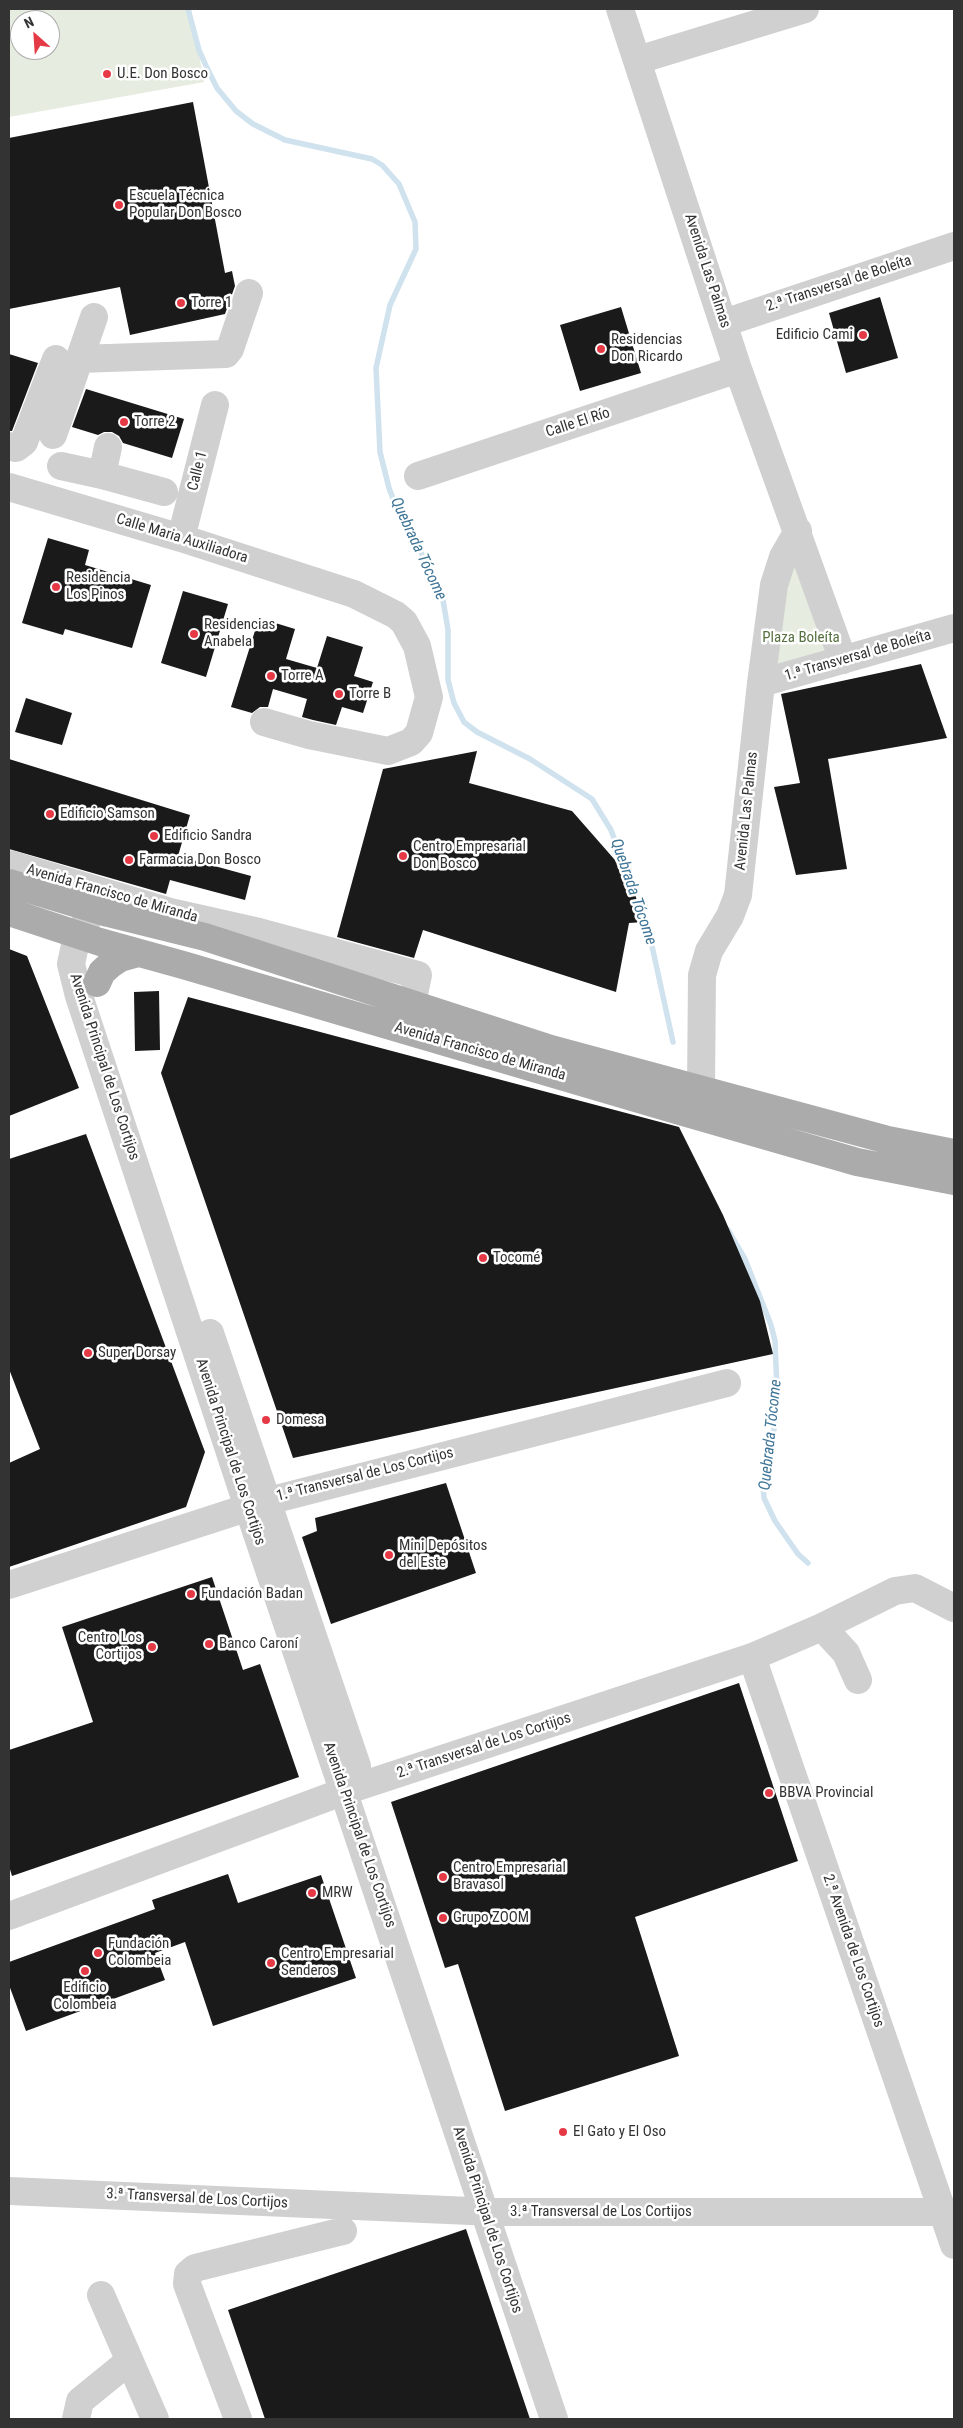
<!DOCTYPE html>
<meta charset="utf-8">
<style>
body{margin:0}
#map{position:relative;width:963px;height:2428px;overflow:hidden;background:#fff;font-family:"Roboto Condensed",sans-serif}
canvas{display:block}
.frame{position:absolute;inset:0;border:10px solid #333;pointer-events:none}
.north{position:absolute;left:10px;top:10px;width:50px;height:50px;box-sizing:border-box;background:#fff;border:1px solid #adadad;border-radius:50%;rotate:334deg;font-size:14px;font-weight:700;line-height:20px;text-align:center;color:#333}
.north::after{content:'';display:block;margin:auto;width:18px;height:22px;background:#e63946;clip-path:polygon(50% 0,100% 100%,50% 72%,0 100%)}
</style>
<div id="map">
<canvas width="963" height="2428"></canvas>
<div class="frame"></div>
<div class="north">N</div>
</div>
<script>
const context = document.querySelector('canvas').getContext('2d');
context.lineJoin = 'round';
function fillPath(path, color) { context.fillStyle = color; context.fill(path, 'evenodd'); }
const shape = rows => new Path2D(rows.map(r => 'M' + r).join(''));
function trace(path, color, width, dash) { context.strokeStyle = color; context.lineWidth = width; context.lineCap = dash ? 'butt' : 'round'; context.setLineDash(dash || []); context.stroke(path); }
function drawText(font, color, halo, rows, align = 'center') {
  context.font = font + ' "Roboto Condensed",sans-serif'; context.lineWidth = 5; context.setLineDash([]); context.textBaseline = 'middle'; context.strokeStyle = halo; context.fillStyle = color; for (const [text, x, y, turn = 0] of rows) {
    context.save(); context.translate(x, y); context.rotate((+turn || 0) * Math.PI / 180); context.textAlign = isNaN(turn) ? turn : align; if (halo) context.strokeText(text, 0, 0); context.fillText(text, 0, 0); context.restore();
  }
}
const green = shape([
 [9,9,191,9,204,82,9,117],
 [20,20,50,20,50,50,20,50],
 [800,555,830,653,774,671,786,577]
]);
const stream = shape([
 [188,9,199,50,207,68,217,88,236,111,253,124,285,140,372,159,382,165,399,184,415,222,416,249,390,305,376,368,380,452,389,488,395,504,423,556,443,600,448,630,448,680,454,703,464,722,477,732,530,759,592,799,611,830,630,881],
 [640,911,652,946,673,1042],
 [728,1230,745,1259,771,1325,775,1341,777,1390,775,1424,763,1486,764,1498,775,1521,798,1554,808,1563]
]);
const building = shape([
 [193,102,225,273,232,271,235,286,225,314,130,335,120,287,9,309,9,138],
 [880,297,898,358,846,373,829,313],
 [621,307,641,373,580,391,560,325],
 [9,354,38,363,12,431,9,431],
 [86,389,184,419,172,458,123,443,119,436,112,432,104,432,98,435,72,427],
 [48,538,89,550,85,565,151,585,132,648,65,629,63,635,22,623],
 [183,591,228,604,206,677,161,663],
 [259,618,295,629,286,659,317,668,327,636,363,647,354,676,373,682,363,713,342,707,336,725,313,720,302,717,307,699,273,689,268,707,260,707,252,713,231,707],
 [921,664,947,738,828,759,847,869,796,875,774,787,800,783,781,694],
 [26,698,72,713,62,745,15,732],
 [477,751,469,783,572,811,629,876,644,922,629,923,616,992,423,930,414,958,337,937,383,769],
 [9,759,190,815,178,856,251,876,245,900,170,880,166,894,9,849],
 [9,949,27,956,79,1088,9,1116],
 [159,991,160,1050,135,1051,134,992],
 [188,997,679,1127,723,1215,760,1301,773,1354,293,1458,161,1073],
 [86,1134,205,1452,186,1507,9,1567,9,1463,40,1449,9,1369,9,1159],
 [446,1483,476,1573,331,1624,302,1537,317,1531,315,1518],
 [212,1577,243,1670,260,1664,299,1777,12,1876,9,1866,9,1750,93,1722,62,1627],
 [739,1683,798,1861,635,1917,679,2056,505,2111,458,1964,445,1968,391,1802],
 [228,1874,238,1903,321,1875,356,1978,213,2026,185,1942,155,1953,165,1980,26,2031,9,1985,9,1962,155,1909,152,1900],
 [466,2229,530,2419,265,2419,228,2310]
]);
const minor = shape([
 [620,9,738,369,843,660],
 [638,60,805,9],
 [724,323,954,246],
 [79,359,226,354,230,349,249,293],
 [53,435,94,317],
 [9,446,16,448,24,442,56,359],
 [61,466,102,475,108,447],
 [102,475,164,492],
 [418,476,738,369],
 [9,487,181,538,354,594,396,615,404,622,417,646,429,697,419,733,411,742,388,751,309,735,264,722],
 [181,538,215,405],
 [761,683,954,628],
 [9,864,170,912,259,932,418,975,412,1004],
 [94,909,77,936,71,964,79,996,248,1507,554,2419],
 [701,1089,702,975,709,951,730,916,738,895,761,683,774,585,783,557,798,531],
 [210,1333,357,1766],
 [9,1585,268,1501,727,1383],
 [822,1627,846,1653,858,1680],
 [752,1657,954,2245],
 [9,1916,345,1791,752,1657,822,1627,895,1591,915,1588,954,1608],
 [9,2191,494,2212,954,2212],
 [101,2295,155,2419],
 [76,2419,80,2401,128,2362],
 [238,2419,187,2284,188,2274,195,2268,343,2231]
]);
const major = shape([
 [9,883,108,913,205,937,551,1049,888,1140,954,1153],
 [9,912,100,942,183,965,680,1111,857,1162,954,1181],
 [97,983,102,972,111,964,120,958,138,953]
]);
const markers = [
 [107,74,5,"#e63946"],
 [119,205,5,"#e63946"],
 [181,303,5,"#e63946"],
 [863,335,5,"#e63946"],
 [601,349,5,"#e63946"],
 [124,422,5,"#e63946"],
 [56,587,5,"#e63946"],
 [194,634,5,"#e63946"],
 [271,676,5,"#e63946"],
 [339,694,5,"#e63946"],
 [50,814,5,"#e63946"],
 [154,836,5,"#e63946"],
 [403,856,5,"#e63946"],
 [129,860,5,"#e63946"],
 [483,1258,5,"#e63946"],
 [88,1353,5,"#e63946"],
 [266,1420,5,"#e63946"],
 [389,1555,5,"#e63946"],
 [191,1594,5,"#e63946"],
 [209,1644,5,"#e63946"],
 [152,1647,5,"#e63946"],
 [769,1793,5,"#e63946"],
 [443,1877,5,"#e63946"],
 [312,1893,5,"#e63946"],
 [443,1918,5,"#e63946"],
 [98,1953,5,"#e63946"],
 [271,1963,5,"#e63946"],
 [85,1971,5,"#e63946"],
 [563,2132,5,"#e63946"]
];
const poiNames = [
 ["U.E. Don Bosco",117,74],
 ["Escuela Técnica",129,196],
 ["Popular Don Bosco",129,213],
 ["Torre 1",191,303],
 ["Edificio Cami",853,335,"right"],
 ["Residencias",611,340],
 ["Don Ricardo",611,357],
 ["Torre 2",134,422],
 ["Residencia",66,578],
 ["Los Pinos",66,595],
 ["Residencias",204,625],
 ["Anabela",204,642],
 ["Torre A",281,676],
 ["Torre B",349,694],
 ["Edificio Samson",60,814],
 ["Edificio Sandra",164,836],
 ["Centro Empresarial",413,847],
 ["Don Bosco",413,864],
 ["Farmacia Don Bosco",139,860],
 ["Tocomé",493,1258],
 ["Super Dorsay",98,1353],
 ["Domesa",276,1420],
 ["Mini Depósitos",399,1546],
 ["del Este",399,1563],
 ["Fundación Badan",201,1594],
 ["Centro Los",142,1638,"right"],
 ["Cortijos",142,1655,"right"],
 ["Banco Caroní",219,1644],
 ["BBVA Provincial",779,1793],
 ["Centro Empresarial",453,1868],
 ["Bravasol",453,1885],
 ["MRW",322,1893],
 ["Grupo ZOOM",453,1918],
 ["Fundación",108,1944],
 ["Colombeia",108,1961],
 ["Centro Empresarial",281,1954],
 ["Senderos",281,1971],
 ["Edificio",85,1988,"center"],
 ["Colombeia",85,2005,"center"],
 ["El Gato y El Oso",573,2132]
];
const streetNames = [
 ["Avenida Las Palmas",707,271,72],
 ["2.ª Transversal de Boleíta",839,284,-18],
 ["Calle El Río",578,423,-18],
 ["Calle 1",198,471,-76],
 ["Calle Maria Auxiliadora",182,539,17],
 ["1.ª Transversal de Boleíta",858,656,-16],
 ["Avenida Las Palmas",747,811,-84],
 ["Avenida Francisco de Miranda",112,894,16],
 ["Avenida Francisco de Miranda",480,1052,16],
 ["Avenida Principal de Los Cortijos",104,1067,72],
 ["Avenida Principal de Los Cortijos",230,1452,72],
 ["1.ª Transversal de Los Cortijos",365,1475,-14],
 ["2.ª Transversal de Los Cortijos",484,1746,-18],
 ["Avenida Principal de Los Cortijos",359,1835,71],
 ["2.ª Avenida de Los Cortijos",853,1951,71],
 ["3.ª Transversal de Los Cortijos",197,2199,3],
 ["3.ª Transversal de Los Cortijos",601,2212],
 ["Avenida Principal de Los Cortijos",487,2220,72]
];
const parkNames = [
 ["Plaza Boleíta",801,638]
];
const waterNames = [
 ["Quebrada Tócome",418,549,65],
 ["Quebrada Tócome",633,892,71],
 ["Quebrada Tócome",771,1435,-84]
];
fillPath(green, '#e6ecdf');
trace(stream, '#cfe2ee', 5.5);
fillPath(building, '#1a1a1a');
trace(minor, '#d0d0d0', 28);
trace(major, '#ababab', 28);
for (const [x, y, r, color] of markers) { const dot = new Path2D(); dot.arc(x, y, r, 0, 2 * Math.PI); context.fillStyle = color; context.fill(dot); trace(dot, '#fff', 2); }
drawText('15px', '#333', '#fff', poiNames, 'left');
drawText('15px', '#333', '#fff', streetNames);
drawText('15px', '#56703f', '#fff', parkNames);
drawText('italic 16px', '#3f7597', '#fff', waterNames);
</script>
